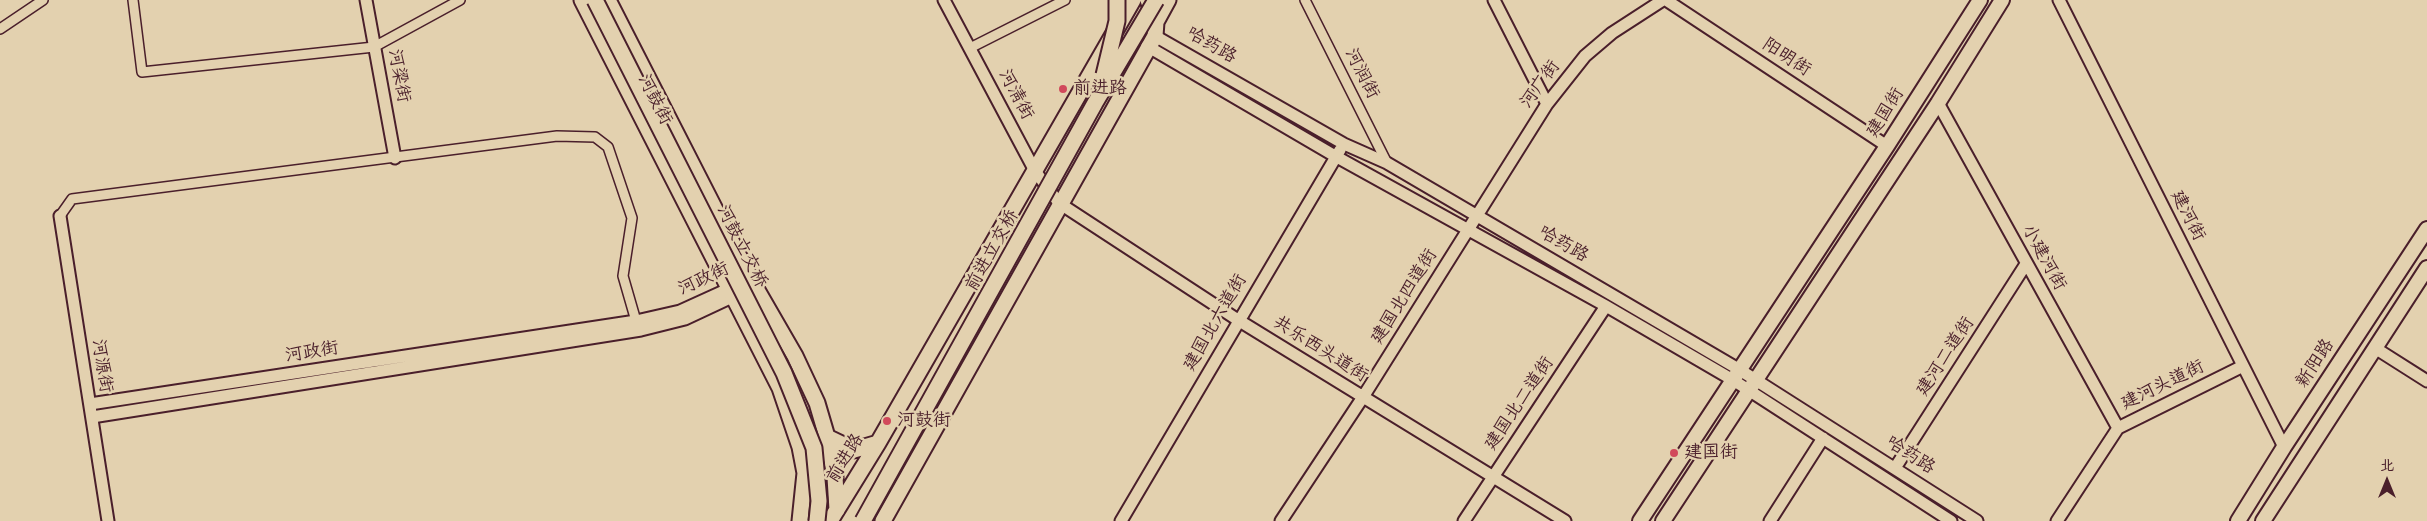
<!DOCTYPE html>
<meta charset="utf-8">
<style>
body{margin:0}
#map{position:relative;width:2427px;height:521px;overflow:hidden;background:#e3d1af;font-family:Mynerve,"LXGW WenKai TC",sans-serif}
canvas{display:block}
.north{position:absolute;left:2362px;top:456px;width:50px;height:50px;-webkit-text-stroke:4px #e3d1af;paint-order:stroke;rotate:0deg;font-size:14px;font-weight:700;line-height:20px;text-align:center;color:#4a1f2b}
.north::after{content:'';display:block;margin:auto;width:18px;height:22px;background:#4a1f2b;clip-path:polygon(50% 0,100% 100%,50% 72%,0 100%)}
</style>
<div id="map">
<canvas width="2427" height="521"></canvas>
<div class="north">北</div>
</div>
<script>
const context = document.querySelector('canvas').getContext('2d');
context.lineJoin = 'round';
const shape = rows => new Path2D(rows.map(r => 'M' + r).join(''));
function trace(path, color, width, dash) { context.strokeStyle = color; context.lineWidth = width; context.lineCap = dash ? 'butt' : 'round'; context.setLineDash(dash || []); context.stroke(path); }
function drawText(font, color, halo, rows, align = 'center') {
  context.font = font + ' Mynerve,"LXGW WenKai TC",sans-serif'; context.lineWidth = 5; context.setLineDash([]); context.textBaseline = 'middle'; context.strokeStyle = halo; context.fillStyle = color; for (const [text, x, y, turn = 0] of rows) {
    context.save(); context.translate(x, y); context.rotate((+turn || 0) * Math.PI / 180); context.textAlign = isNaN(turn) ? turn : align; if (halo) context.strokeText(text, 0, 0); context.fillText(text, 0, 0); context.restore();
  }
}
const street = shape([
 [133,0,142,72,374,47,460,0],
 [1305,0,1387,163],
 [0,29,43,0],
 [970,48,1065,0],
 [60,216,72,199,557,136,595,137,608,147,632,218,623,276,636,321]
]);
const secondary = shape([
 [366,0,395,158],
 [944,0,1035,171,1059,203,1238,320,1565,521],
 [1494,0,1547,104],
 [1666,0,1887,146],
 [2059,0,2284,447],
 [1155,36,1344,144,1387,163,1740,370,1977,521],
 [1147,46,1335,156,1606,306,1733,380,1951,521],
 [1938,103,2118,428],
 [60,216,108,521],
 [2375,348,2427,381],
 [90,404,636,321,680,311,735,286],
 [92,417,641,330,685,319,732,297,738,290],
 [1895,468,2026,264],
 [1121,521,1340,150],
 [1281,521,1363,397,1547,104,1585,56,1612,33,1663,0],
 [1464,521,1606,306],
 [1770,521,1823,438],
 [2057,521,2118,428,2243,366]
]);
const primary = shape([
 [1640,521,1887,146,1980,0],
 [1663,521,1938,103,2002,0],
 [2238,521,2284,447,2427,229],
 [2263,521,2427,268]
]);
const highway = shape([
 [582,0,780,388,800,447,805,473,800,521],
 [608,0,750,278,795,356,817,403,827,437,835,477,837,510],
 [1156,22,1168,0],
 [827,437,854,450,878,443],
 [830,521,878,443,1133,0],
 [883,521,1155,36,1156,22,1148,0]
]);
const highwayBridge = shape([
 [595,0,784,373,814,448,819,501,817,521],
 [1104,75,1117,21,1117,0],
 [863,521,1095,103,1156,0]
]);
const markers = [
 [1063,89,5,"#d1495b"],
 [887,421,5,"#d1495b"],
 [1674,453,5,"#d1495b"]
];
const streetNames = [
 ["哈药路",1211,46,30],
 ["阳明街",1786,58,33],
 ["河润街",1361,74,63],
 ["河梁街",398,76,79],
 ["河广街",1541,85,-54],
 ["河清街",1015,95,62],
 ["河鼓街",654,100,63],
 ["建国街",1886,113,-58],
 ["建河街",2187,216,63],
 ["哈药路",1563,245,30],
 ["河鼓立交桥",741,247,63],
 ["前进立交桥",993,251,-61],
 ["小建河街",2043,258,61],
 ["河政街",704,280,-25],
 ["建国北四道街",1405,297,-58],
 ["建国北六道街",1216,323,-60],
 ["共乐西头道街",1320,350,32],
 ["河政街",312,353,-9],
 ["建河二道街",1946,357,-57],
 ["新阳路",2316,364,-57],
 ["河源街",101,366,81],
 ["建河头道街",2163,386,-26],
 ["建国北二道街",1520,404,-56],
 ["哈药路",1910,456,33],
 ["前进路",846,459,-59]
];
const poiNames = [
 ["前进路",1073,89],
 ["河鼓街",897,421],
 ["建国街",1684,453]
];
trace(street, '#4a1f2b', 12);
trace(secondary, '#4a1f2b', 15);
trace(primary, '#4a1f2b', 18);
trace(highway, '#4a1f2b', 19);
trace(street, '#e3d1af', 9);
trace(secondary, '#e3d1af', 11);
trace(primary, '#e3d1af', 14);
trace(highway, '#e3d1af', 15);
trace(highwayBridge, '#4a1f2b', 19, []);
trace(highwayBridge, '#e3d1af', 15);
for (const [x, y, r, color] of markers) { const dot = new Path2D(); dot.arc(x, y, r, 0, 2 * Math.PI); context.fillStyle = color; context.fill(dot); trace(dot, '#e3d1af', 2); }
drawText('18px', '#4a1f2b', '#e3d1af', streetNames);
drawText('18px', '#4a1f2b', '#e3d1af', poiNames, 'left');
</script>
